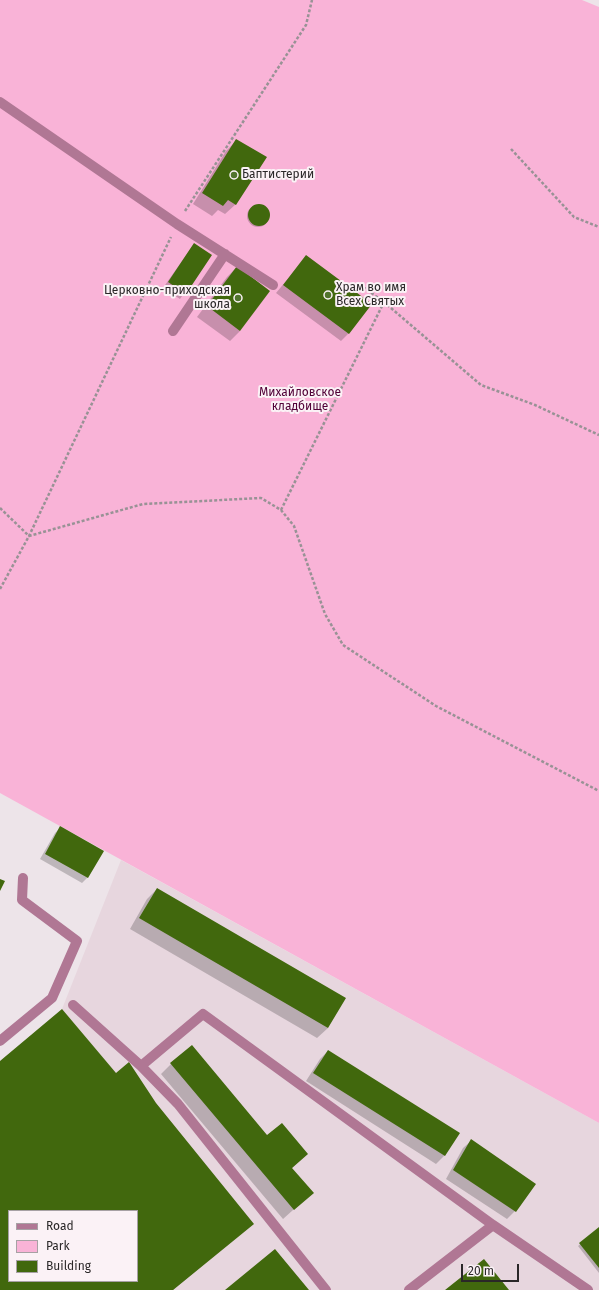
<!DOCTYPE html>
<meta charset="utf-8">
<style>
body{margin:0}
#map{position:relative;width:599px;height:1290px;overflow:hidden;background:#ede4e9;font-family:"Fira Sans",sans-serif}
canvas{display:block}
.legend{position:absolute;left:8px;top:1210px;width:130px;height:72px;box-sizing:border-box;background:#fbf2f6;border:1px solid #a7a1a4;margin:0;padding:5px 7px;list-style:none;font-size:12px;color:#2a2728}
.legend li{display:flex;align-items:center;gap:8px;height:20px}
.legend b{width:20px;border:1px solid #a7a1a4}
.scale{position:absolute;left:461px;top:1264px;width:58px;height:18px;box-sizing:border-box;border:2px solid #2a2728;border-top:0;padding-left:5px;font-size:12px;line-height:14px;white-space:nowrap;color:#2a2728;-webkit-text-stroke:3px #fbf2f6;paint-order:stroke}
</style>
<div id="map">
<canvas width="599" height="1290"></canvas>
<ul class="legend">
<li><b style="height:5px;background:#b07794"></b>Road</li>
<li><b style="height:11px;background:#f9b3d7"></b>Park</li>
<li><b style="height:11px;background:#41680d"></b>Building</li>
</ul>
<div class="scale">20 m</div>
</div>
<script>
const context = document.querySelector('canvas').getContext('2d');
context.lineJoin = 'round';
function fillPath(path, color) { context.fillStyle = color; context.fill(path, 'evenodd'); }
const shape = rows => new Path2D(rows.map(r => 'M' + r).join(''));
function trace(path, color, width, dash) { context.strokeStyle = color; context.lineWidth = width; context.lineCap = dash ? 'butt' : 'round'; context.setLineDash(dash || []); context.stroke(path); }
function drawText(font, color, halo, rows, align = 'center') {
  context.font = font + ' "Fira Sans",sans-serif'; context.lineWidth = 4; context.setLineDash([]); context.textBaseline = 'middle'; context.strokeStyle = halo; context.fillStyle = color; for (const [text, x, y, turn = 0] of rows) {
    context.save(); context.translate(x, y); context.rotate((+turn || 0) * Math.PI / 180); context.textAlign = isNaN(turn) ? turn : align; if (halo) context.strokeText(text, 0, 0); context.fillText(text, 0, 0); context.restore();
  }
}
const built = shape([
 [121,860,599,1123,599,1227,579,1243,599,1268,599,1290,0,1290,0,1061,62,1009],
 [9,1211,137,1211,137,1281,9,1281]
]);
const green = shape([
 [0,0,582,0,599,7,599,1123,0,793]
]);
const shadow = shape([
 [236,141,236,204,225,214,218,210,212,216,193,204,226,151],
 '247 216a11 11 0 1 1 22 0a11 11 0 1 1-22 0Z',
 [194,244,210,255,180,299,163,288],
 [306,257,349,333,341,341,276,293],
 [237,267,240,331,230,341,197,317,227,277],
 [61,827,102,851,87,878,82,883,40,859,55,833],
 [157,889,328,1028,317,1038,130,929,147,899],
 [328,1051,458,1133,444,1156,436,1164,306,1081,320,1059],
 [0,1063,116,1074,156,1104,252,1224,173,1290,0,1290],
 [9,1211,137,1211,137,1281,9,1281],
 [171,1064,267,1136,307,1154,291,1169,312,1193,283,1219,161,1074],
 [471,1141,515,1211,507,1219,446,1179,463,1148],
 [599,1229,599,1273,578,1246]
]);
const building = shape([
 [236,139,267,157,236,205,228,200,223,206,202,193],
 '248 215a11 11 0 1 1 22 0a11 11 0 1 1-22 0Z',
 [194,243,212,255,186,294,168,282],
 [306,255,372,304,349,334,283,285],
 [237,266,270,291,240,331,207,306],
 [60,826,104,851,88,878,45,854],
 [0,879,5,881,0,891],
 [157,888,346,998,328,1028,139,918],
 [62,1009,116,1073,129,1062,156,1103,254,1224,173,1290,0,1290,0,1061],
 [9,1211,137,1211,137,1281,9,1281],
 [192,1045,267,1135,282,1123,308,1154,292,1168,314,1193,294,1210,170,1063],
 [328,1050,460,1133,445,1156,313,1073],
 [471,1139,536,1184,516,1212,453,1170],
 [599,1227,599,1268,579,1243],
 [275,1249,309,1290,225,1290],
 [484,1259,509,1290,445,1290]
]);
const path = shape([
 [511,149,574,217,599,227],
 [185,211,306,25,312,0],
 [363,287,384,302,481,385,535,405,599,435],
 [0,508,29,536,143,504,261,498,281,510,294,526,325,614,343,645,436,706,599,791],
 [281,510,384,302],
 [0,589,29,536,171,237]
]);
const minor = shape([
 [0,102,177,224,273,285],
 [173,331,225,254],
 [73,1005,141,1066,178,1104,326,1290],
 [0,1041,52,998,77,941,22,900,23,878],
 [141,1066,203,1014,493,1225,588,1290],
 [409,1290,493,1225]
]);
const markers = [
 [234,175,4,"#51742d"],
 [328,295,4,"#51742d"],
 [238,298,4,"#51742d"]
];
const poiNames = [
 ["Баптистерий",242,175],
 ["Храм во имя",336,288],
 ["Всех Святых",336,302],
 ["Церковно-приходская",230,291,"right"],
 ["школа",230,305,"right"]
];
const parkNames = [
 ["Михайловское",300,393],
 ["кладбище",300,407]
];
fillPath(built, '#e7d6de');
fillPath(green, '#f9b3d7');
fillPath(shadow, '#0003');
fillPath(building, '#41680d');
trace(path, '#989295', 2.5, [3, 2]);
trace(minor, '#b07794', 10);
for (const [x, y, r, color] of markers) { const dot = new Path2D(); dot.arc(x, y, r, 0, 2 * Math.PI); context.fillStyle = color; context.fill(dot); trace(dot, '#fbf2f6', 1.5); }
drawText('12px', '#2a2728', '#fbf2f6', poiNames, 'left');
drawText('12px', '#510137', '#fbf2f6', parkNames);
</script>
